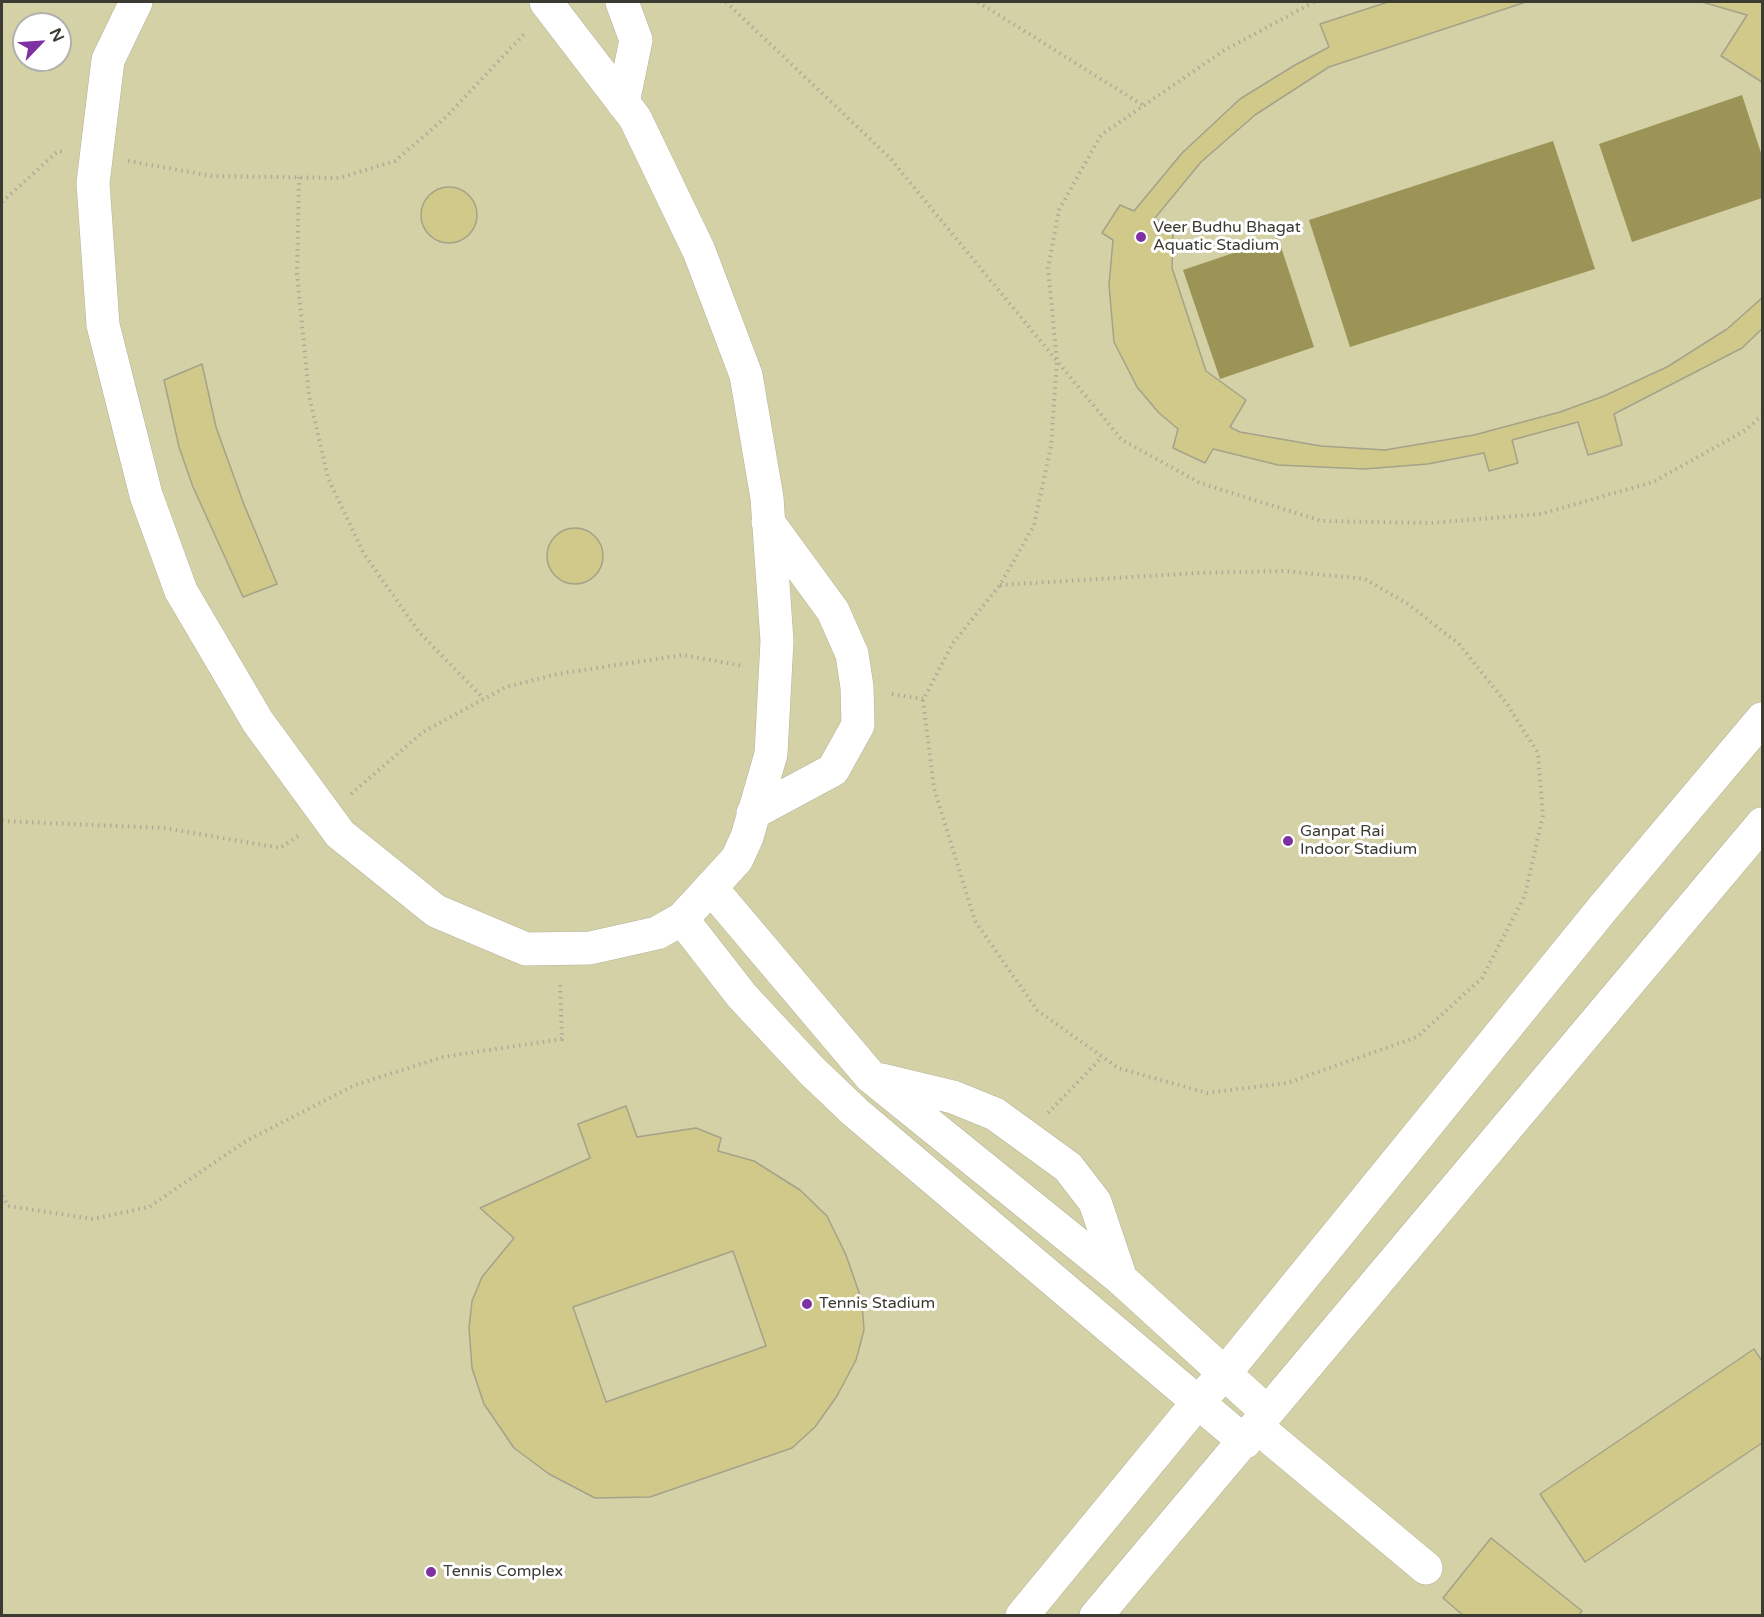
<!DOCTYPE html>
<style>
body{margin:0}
#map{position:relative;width:1764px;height:1617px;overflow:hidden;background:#edebd2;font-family:"Varela Round",sans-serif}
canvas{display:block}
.frame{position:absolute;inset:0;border:3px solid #3c3b31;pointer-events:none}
.north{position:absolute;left:12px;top:12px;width:60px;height:60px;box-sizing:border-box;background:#fff;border:2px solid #b1b1ad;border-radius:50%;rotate:65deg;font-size:16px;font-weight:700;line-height:24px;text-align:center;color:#3c3b31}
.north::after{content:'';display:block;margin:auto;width:21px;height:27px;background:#7f31a2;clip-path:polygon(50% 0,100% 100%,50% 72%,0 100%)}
</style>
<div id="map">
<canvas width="1764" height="1617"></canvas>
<div class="frame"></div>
<div class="north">N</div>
</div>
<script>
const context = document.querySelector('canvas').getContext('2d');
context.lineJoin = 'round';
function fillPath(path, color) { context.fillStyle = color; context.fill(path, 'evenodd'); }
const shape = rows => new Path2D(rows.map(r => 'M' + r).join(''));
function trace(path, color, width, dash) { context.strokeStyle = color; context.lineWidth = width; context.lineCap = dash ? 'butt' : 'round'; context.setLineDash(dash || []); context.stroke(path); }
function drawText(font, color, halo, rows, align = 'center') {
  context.font = font + ' "Varela Round",sans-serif'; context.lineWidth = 6; context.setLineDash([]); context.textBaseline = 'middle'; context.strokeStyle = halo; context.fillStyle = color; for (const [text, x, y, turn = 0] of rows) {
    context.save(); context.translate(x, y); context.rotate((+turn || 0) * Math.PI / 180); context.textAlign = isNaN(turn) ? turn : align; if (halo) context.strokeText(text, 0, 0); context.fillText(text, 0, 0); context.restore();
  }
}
const green = shape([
 [2,2,1762,2,1762,1615,2,1616],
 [24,24,60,24,60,60,24,60]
]);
const water = shape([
 [1742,95,1762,156,1762,198,1632,242,1599,144],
 [1553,141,1595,269,1350,347,1309,220],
 [1278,238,1314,347,1220,379,1183,270]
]);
const building = shape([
 [1388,2,1526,2,1329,67,1255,115,1201,162,1155,218,1173,235,1172,268,1206,371,1246,400,1230,427,1240,432,1321,446,1385,450,1474,435,1560,412,1604,396,1667,367,1727,329,1762,298,1762,329,1742,348,1614,414,1622,445,1588,455,1578,422,1512,440,1518,463,1489,471,1484,453,1428,464,1364,469,1278,465,1213,449,1205,463,1173,448,1178,429,1159,413,1137,387,1114,342,1109,285,1113,240,1102,233,1120,205,1134,211,1182,153,1240,99,1295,65,1329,47,1320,24,1388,2],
 [1702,2,1762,2,1762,82,1721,56,1747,15,1702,2],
 '421 215a28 28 0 1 1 56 0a28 28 0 1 1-56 0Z',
 [202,364,216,427,243,502,277,584,243,597,193,487,179,447,164,380,202,364],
 '547 556a28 28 0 1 1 56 0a28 28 0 1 1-56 0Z',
 [626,1106,637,1137,696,1128,721,1138,718,1151,754,1161,800,1190,827,1216,846,1255,862,1301,864,1330,856,1360,837,1396,815,1427,792,1448,650,1497,595,1498,549,1474,514,1448,484,1404,472,1368,469,1328,472,1301,482,1277,514,1238,480,1208,590,1158,578,1124,626,1106],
 [733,1251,766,1346,606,1402,573,1307,733,1251],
 [1754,1349,1762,1361,1762,1443,1585,1562,1540,1494,1754,1349],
 [1491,1538,1582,1611,1578,1616,1464,1616,1443,1598,1491,1538]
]);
const path = shape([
 [726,2,889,157,1122,440,1200,483,1322,521,1430,523,1541,514,1653,482,1746,430,1762,415],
 [978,2,1144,106],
 [128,161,212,176,339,178,395,161,446,117,526,32],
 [299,177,297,274,309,395,328,478,364,554,419,632,484,699],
 [2,202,58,151,65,152],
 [1000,585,1197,573,1285,571,1365,579,1408,604,1459,644,1507,704,1538,753,1543,815,1525,895,1482,978,1417,1037,1287,1083,1207,1093,1118,1068,1037,1010,975,921,934,788,923,700,953,643,1000,585,1034,525,1051,446,1057,361,1048,268,1059,210,1101,135,1223,51,1314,2],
 [892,694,923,699],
 [351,794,423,732,506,687,557,674,683,655,743,666],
 [2,821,164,828,280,848,301,834],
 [1048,1113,1102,1057],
 [2,1196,8,1206,93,1219,149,1207,246,1141,355,1085,443,1057,562,1039,560,981]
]);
const minor = shape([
 [136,2,108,60,93,183,103,325,146,495,181,591,258,722,340,834,436,911,526,949,590,948,657,933,682,919,737,859,747,837,771,754,777,641,767,498,746,375,699,251,635,118,546,2],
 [622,2,636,40,623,103],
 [753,813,833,770,858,725,857,687,852,654,833,611,768,522],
 [712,889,871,1077,1121,1279,1267,1412],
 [682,919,742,996,812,1071,855,1112,1245,1442],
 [882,1080,953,1097,995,1114,1068,1167,1095,1202,1121,1279],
 [1256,1426,1426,1568],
 [1022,1616,1198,1402,1225,1373,1603,908,1762,719],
 [1096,1616,1762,824]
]);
const markers = [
 [1141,237,6,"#7f31a2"],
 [1288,841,6,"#7f31a2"],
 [807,1304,6,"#7f31a2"],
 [431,1572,6,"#7f31a2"]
];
const poiNames = [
 ["Veer Budhu Bhagat",1153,228],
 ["Aquatic Stadium",1153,246],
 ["Ganpat Rai",1300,832],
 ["Indoor Stadium",1300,850],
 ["Tennis Stadium",819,1304],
 ["Tennis Complex",443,1572]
];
fillPath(green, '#d5d1a6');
fillPath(water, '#9b9456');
fillPath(building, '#d0c989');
trace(building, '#a4a28b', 1.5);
trace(minor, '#b4b29a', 34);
trace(path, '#adac98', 4, [1.5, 4.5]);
trace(minor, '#fff', 33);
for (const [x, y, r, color] of markers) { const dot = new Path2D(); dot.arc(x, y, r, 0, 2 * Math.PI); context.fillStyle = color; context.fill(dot); trace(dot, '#fff', 2); }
drawText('16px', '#3c3b31', '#fff', poiNames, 'left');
</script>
